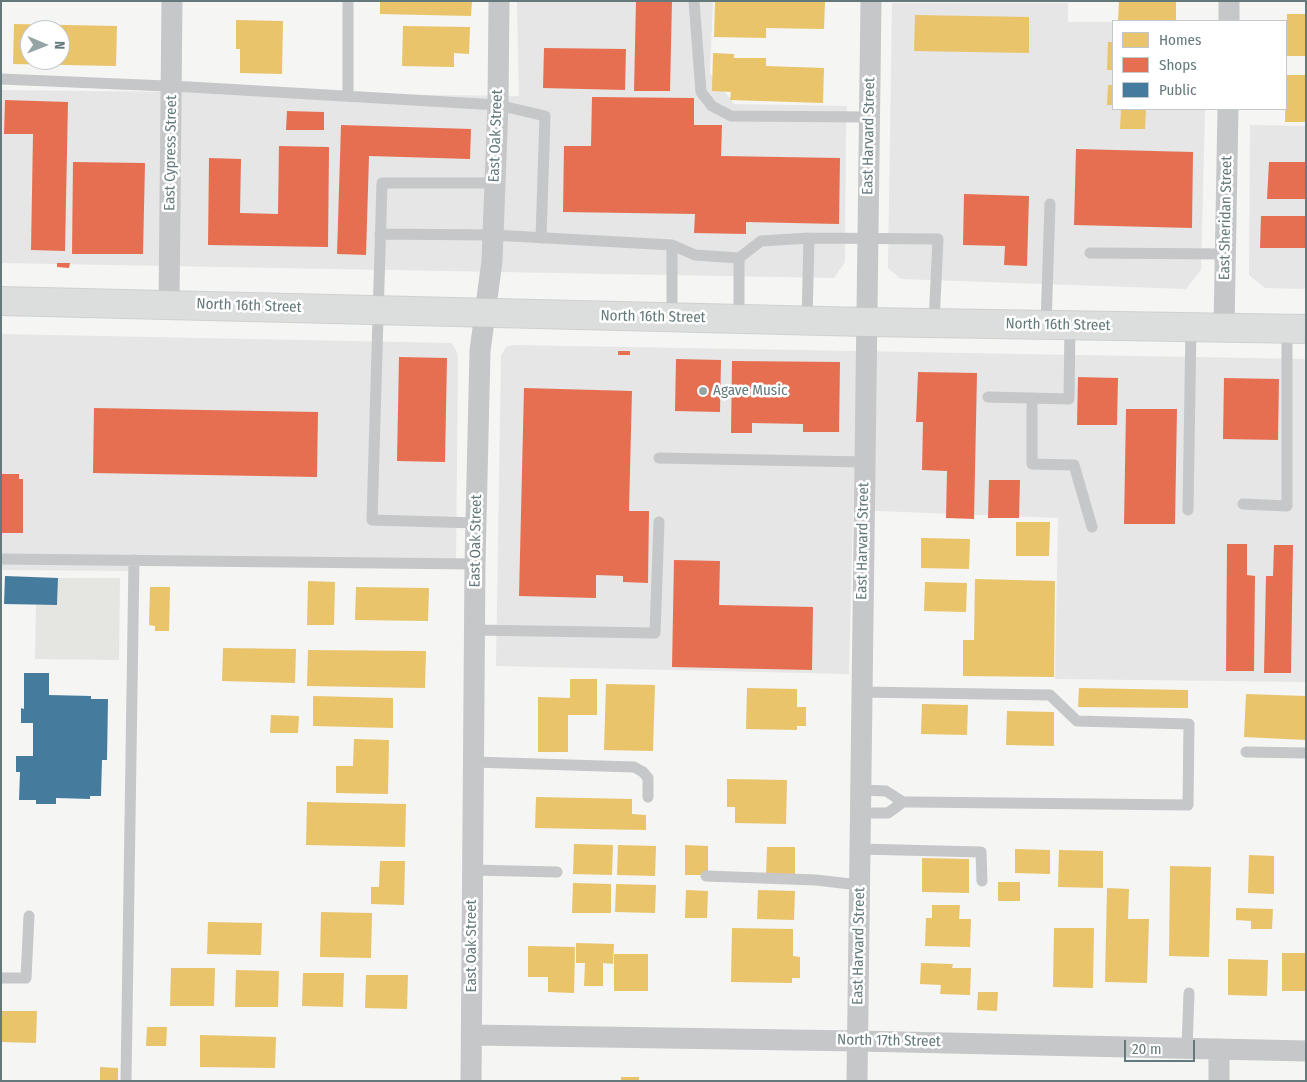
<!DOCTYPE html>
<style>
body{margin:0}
#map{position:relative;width:1307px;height:1082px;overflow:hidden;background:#f5f5f4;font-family:"Fira Sans Condensed",sans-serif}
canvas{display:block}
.frame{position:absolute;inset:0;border:2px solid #64797b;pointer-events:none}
.legend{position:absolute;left:1112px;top:20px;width:175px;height:90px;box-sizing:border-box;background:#fff;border:1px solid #c1c9ca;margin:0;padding:6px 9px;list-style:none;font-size:15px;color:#64797b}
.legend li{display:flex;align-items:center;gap:10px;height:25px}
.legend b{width:25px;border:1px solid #c1c9ca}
.north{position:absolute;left:20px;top:20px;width:50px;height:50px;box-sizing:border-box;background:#fff;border:1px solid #c1c9ca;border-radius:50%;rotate:91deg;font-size:14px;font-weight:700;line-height:20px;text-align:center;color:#64797b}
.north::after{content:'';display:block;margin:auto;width:18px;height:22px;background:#97a4a5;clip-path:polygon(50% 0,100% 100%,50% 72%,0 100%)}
.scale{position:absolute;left:1124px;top:1040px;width:71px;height:22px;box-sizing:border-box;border:2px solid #64797b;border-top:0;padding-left:6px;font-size:15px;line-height:18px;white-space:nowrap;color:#64797b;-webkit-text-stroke:4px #fff;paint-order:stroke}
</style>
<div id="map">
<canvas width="1307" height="1082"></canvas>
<div class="frame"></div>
<ul class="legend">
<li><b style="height:14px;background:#e9c46a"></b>Homes</li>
<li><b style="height:14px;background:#e76f51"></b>Shops</li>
<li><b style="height:14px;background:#457b9d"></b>Public</li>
</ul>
<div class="north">N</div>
<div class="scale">20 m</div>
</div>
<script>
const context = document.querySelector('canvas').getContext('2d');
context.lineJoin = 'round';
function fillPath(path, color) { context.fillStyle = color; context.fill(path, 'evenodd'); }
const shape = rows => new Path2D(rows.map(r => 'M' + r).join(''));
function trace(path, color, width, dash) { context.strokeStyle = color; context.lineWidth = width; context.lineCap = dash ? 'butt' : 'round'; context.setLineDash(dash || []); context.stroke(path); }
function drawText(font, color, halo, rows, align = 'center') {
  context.font = font + ' "Fira Sans Condensed",sans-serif'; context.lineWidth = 5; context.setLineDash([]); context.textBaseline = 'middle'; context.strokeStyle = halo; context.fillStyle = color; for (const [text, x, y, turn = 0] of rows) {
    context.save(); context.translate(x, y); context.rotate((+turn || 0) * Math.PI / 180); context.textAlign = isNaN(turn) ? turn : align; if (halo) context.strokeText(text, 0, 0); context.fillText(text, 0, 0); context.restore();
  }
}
const built = shape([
 [517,1,713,1,710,73,734,104,847,106,846,128,845,262,834,278,1,263,1,90,519,96],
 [892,3,1068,3,1068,22,1113,22,1113,109,1205,109,1201,270,1186,289,901,279,888,268],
 [1250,125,1306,126,1306,289,1265,288,1249,275],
 [1,334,451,343,456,350,458,357,456,562,127,555,130,571,1,570],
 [514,345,1306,359,1306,682,1055,679,1058,518,853,510,849,674,496,666,501,356,506,347]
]);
const green = shape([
 [58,578,120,578,119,660,35,659,36,605,57,605]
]);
const homes = shape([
 [380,1,472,1,471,16,380,14],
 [715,1,825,1,824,29,766,28,766,38,714,37],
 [1119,1,1176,1,1176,21,1118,21],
 [1287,14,1306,14,1306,56,1286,56],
 [915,15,1029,17,1029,53,914,51],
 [236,20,283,21,282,74,240,73,240,49,236,49],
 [14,24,117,26,116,66,13,64],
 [30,30,60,30,60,60,30,60],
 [403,26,470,27,469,54,454,53,454,67,402,66],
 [1108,42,1113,42,1113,70,1107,70],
 [713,53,734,54,734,58,766,58,766,66,824,68,823,103,730,100,731,92,712,91],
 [1286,75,1306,75,1306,122,1285,122],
 [1108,85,1113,85,1113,105,1107,105],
 [1121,109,1146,109,1145,129,1120,129],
 [1016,522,1050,522,1049,556,1016,556],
 [921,538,970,539,969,569,921,568],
 [975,579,1055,581,1054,677,963,676,963,640,974,640],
 [308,581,335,582,334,625,307,625],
 [925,582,967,583,966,612,924,611],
 [150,587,170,587,169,631,155,631,155,626,149,625],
 [356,587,429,588,428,621,355,620],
 [223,648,296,649,295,683,222,681],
 [308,650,426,651,425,688,307,686],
 [570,679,597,679,597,715,568,715,568,752,538,752,538,697,570,698],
 [606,684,655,685,653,751,604,750],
 [747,688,797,689,797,707,806,707,806,726,797,726,797,730,746,729],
 [1079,688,1188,690,1188,708,1078,707],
 [1246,694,1306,696,1306,740,1244,737],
 [313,696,393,698,393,728,313,726],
 [922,704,968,705,967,735,921,734],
 [1007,711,1054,712,1054,746,1006,745],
 [271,715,299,716,298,733,270,733],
 [354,739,389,740,388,794,336,793,336,766,353,766],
 [727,779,787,780,786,824,735,823,735,807,727,807],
 [536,797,632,799,632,814,646,815,646,830,535,828],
 [307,802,406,804,405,847,306,845],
 [574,844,613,845,612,875,573,874],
 [618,845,656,846,655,876,617,875],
 [685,845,708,846,708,875,685,875],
 [767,847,795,847,795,876,766,876],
 [1015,849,1050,850,1050,874,1015,873],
 [1059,850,1103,851,1103,888,1058,887],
 [1249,855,1274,856,1274,894,1248,893],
 [922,858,969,859,969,893,922,892],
 [380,861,405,861,404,905,371,904,371,887,379,887],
 [1170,866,1211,867,1209,957,1169,956],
 [998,882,1020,882,1020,901,998,901],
 [573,883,611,884,611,913,572,913],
 [616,884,656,885,655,913,615,912],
 [1107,888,1129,889,1128,919,1149,919,1147,983,1105,982],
 [686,890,708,891,707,918,685,918],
 [758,890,795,891,794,920,757,919],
 [932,905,960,905,959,919,971,919,970,947,925,946,926,918,932,918],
 [1236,908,1273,909,1272,929,1251,929,1251,921,1236,920],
 [321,912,372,913,371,958,320,957],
 [208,922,262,923,261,955,207,954],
 [732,928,793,929,793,956,800,957,800,978,792,978,792,983,731,982],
 [1054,928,1094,928,1093,988,1053,987],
 [576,943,614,944,613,964,603,963,603,986,584,986,585,963,576,963],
 [528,946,575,947,574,993,548,992,548,977,528,977],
 [1282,953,1306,953,1306,991,1282,991],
 [614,954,648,954,648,991,614,991],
 [1228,959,1268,960,1267,996,1228,995],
 [921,963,953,964,952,968,971,968,970,995,940,994,941,985,920,984],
 [171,968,215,968,214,1006,170,1006],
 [236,970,279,971,278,1007,235,1007],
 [303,973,344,973,343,1007,302,1006],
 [366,975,408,975,407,1009,365,1008],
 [978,992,998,992,997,1011,977,1010],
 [1,1011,37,1011,36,1043,1,1042],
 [147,1027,167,1027,166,1046,146,1046],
 [200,1035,276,1037,275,1068,200,1067],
 [100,1067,118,1068,118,1081,100,1081],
 [621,1077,639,1077,639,1081,621,1081]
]);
const shops = shape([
 [636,1,672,1,670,91,634,91],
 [544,48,626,49,625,90,543,88],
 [592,97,694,98,694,125,722,125,721,156,840,158,839,224,746,222,746,234,694,233,695,214,563,212,564,146,591,146],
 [5,100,68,102,65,251,31,250,33,134,4,134],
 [287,111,324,112,324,130,286,130],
 [341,125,471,129,470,159,369,156,366,255,337,254],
 [279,146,329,147,328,247,208,245,209,158,241,159,240,213,278,214],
 [1076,149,1193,152,1192,228,1074,225],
 [73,162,145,163,143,254,72,254],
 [1269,162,1306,162,1306,199,1267,199],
 [964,194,1029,196,1027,266,1004,265,1005,246,963,245],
 [1261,216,1306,216,1306,248,1260,248],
 [57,263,70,263,69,268,57,267],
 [618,351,630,351,630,355,618,355],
 [399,357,447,358,445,462,397,461],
 [676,359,721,360,720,412,675,411],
 [732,361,840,362,839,432,803,432,803,424,752,423,752,433,731,433],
 [918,372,977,373,974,519,946,518,947,471,922,470,923,422,916,422],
 [1078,377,1118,378,1117,425,1077,425],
 [1224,378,1279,379,1278,440,1223,439],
 [524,388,632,391,629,511,649,511,648,583,623,582,623,576,596,575,596,598,519,596],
 [94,408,318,412,317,477,93,473],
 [1126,409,1177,409,1175,524,1124,524],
 [1,474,19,474,19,479,23,479,23,533,1,533],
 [989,480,1020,480,1019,518,988,518],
 [1227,544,1247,544,1247,575,1255,576,1254,671,1226,671],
 [1274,545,1293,545,1291,673,1264,673,1266,576,1273,576],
 [674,560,720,561,719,605,813,607,812,670,672,667]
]);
const public = shape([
 [5,576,58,578,57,605,4,604],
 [24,673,49,673,49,695,91,696,91,699,108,699,107,760,102,760,101,796,90,796,90,799,56,798,56,804,36,804,36,800,19,800,20,772,16,772,16,756,33,756,33,723,21,723,21,708,24,709]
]);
const lane = shape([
 [694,1,701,92,712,106,731,116,869,117],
 [1,79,190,87,498,105,545,116,541,238],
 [348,96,348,1],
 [380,234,493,235,672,245,695,255,739,258,761,241,809,238,938,239,934,323],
 [1090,253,1225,254],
 [672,318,672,245],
 [739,319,739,258],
 [807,321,809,238],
 [1046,325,1050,204],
 [988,397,1069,399,1070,325],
 [1032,398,1032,464,1074,465,1092,527],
 [659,458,864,462],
 [1243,504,1287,506,1287,329],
 [1188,510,1191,327],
 [476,523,372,520,382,183,495,183],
 [1,559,475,564],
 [474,630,655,633,659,522],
 [1246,752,1306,753],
 [474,762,634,767,643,772,648,778,648,797],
 [860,790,886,791,903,802],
 [860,813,888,813,903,802,913,802,1188,805,1189,724,1077,721,1050,695,861,692],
 [860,849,981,852,982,881],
 [473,870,557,872],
 [706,876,816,880,859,885],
 [1,978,26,978,29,916],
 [1187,1048,1189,993],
 [126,1081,134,560]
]);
const street = shape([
 [1229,21,1229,1],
 [169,304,172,1],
 [1224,327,1228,109],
 [472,1035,858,1041,1306,1051],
 [471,1081,475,564,480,351,492,261,498,105,499,1],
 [857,1081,871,1],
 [1219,1081,1219,1049]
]);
const secondary = shape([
 [1,301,866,322,1306,329]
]);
const markers = [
 [703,391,5,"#97a4a5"]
];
const streetNames = [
 ["East Oak Street",496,136,-88],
 ["East Harvard Street",869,136,-89],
 ["East Cypress Street",171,153,-89],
 ["East Sheridan Street",1226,218,-89],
 ["North 16th Street",249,306,2],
 ["North 16th Street",653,317,1],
 ["North 16th Street",1058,325,1],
 ["East Oak Street",476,541,-89],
 ["East Harvard Street",863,541,-89],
 ["East Oak Street",472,946,-90],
 ["East Harvard Street",859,946,-89],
 ["North 17th Street",889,1041,1]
];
const poiNames = [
 ["Agave Music",713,391]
];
fillPath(built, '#e5e6e5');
fillPath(green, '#e5e6e1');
fillPath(homes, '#e9c46a');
fillPath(shops, '#e76f51');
fillPath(public, '#457b9d');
trace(secondary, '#cfd1d1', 30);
trace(lane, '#c5c7c8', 11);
trace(street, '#c5c7c8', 21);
trace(secondary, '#dcdddd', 28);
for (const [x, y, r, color] of markers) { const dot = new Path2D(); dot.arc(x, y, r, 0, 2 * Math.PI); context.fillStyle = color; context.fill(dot); trace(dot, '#fff', 2); }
drawText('15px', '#64797b', '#fff', streetNames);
drawText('15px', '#64797b', '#fff', poiNames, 'left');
</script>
